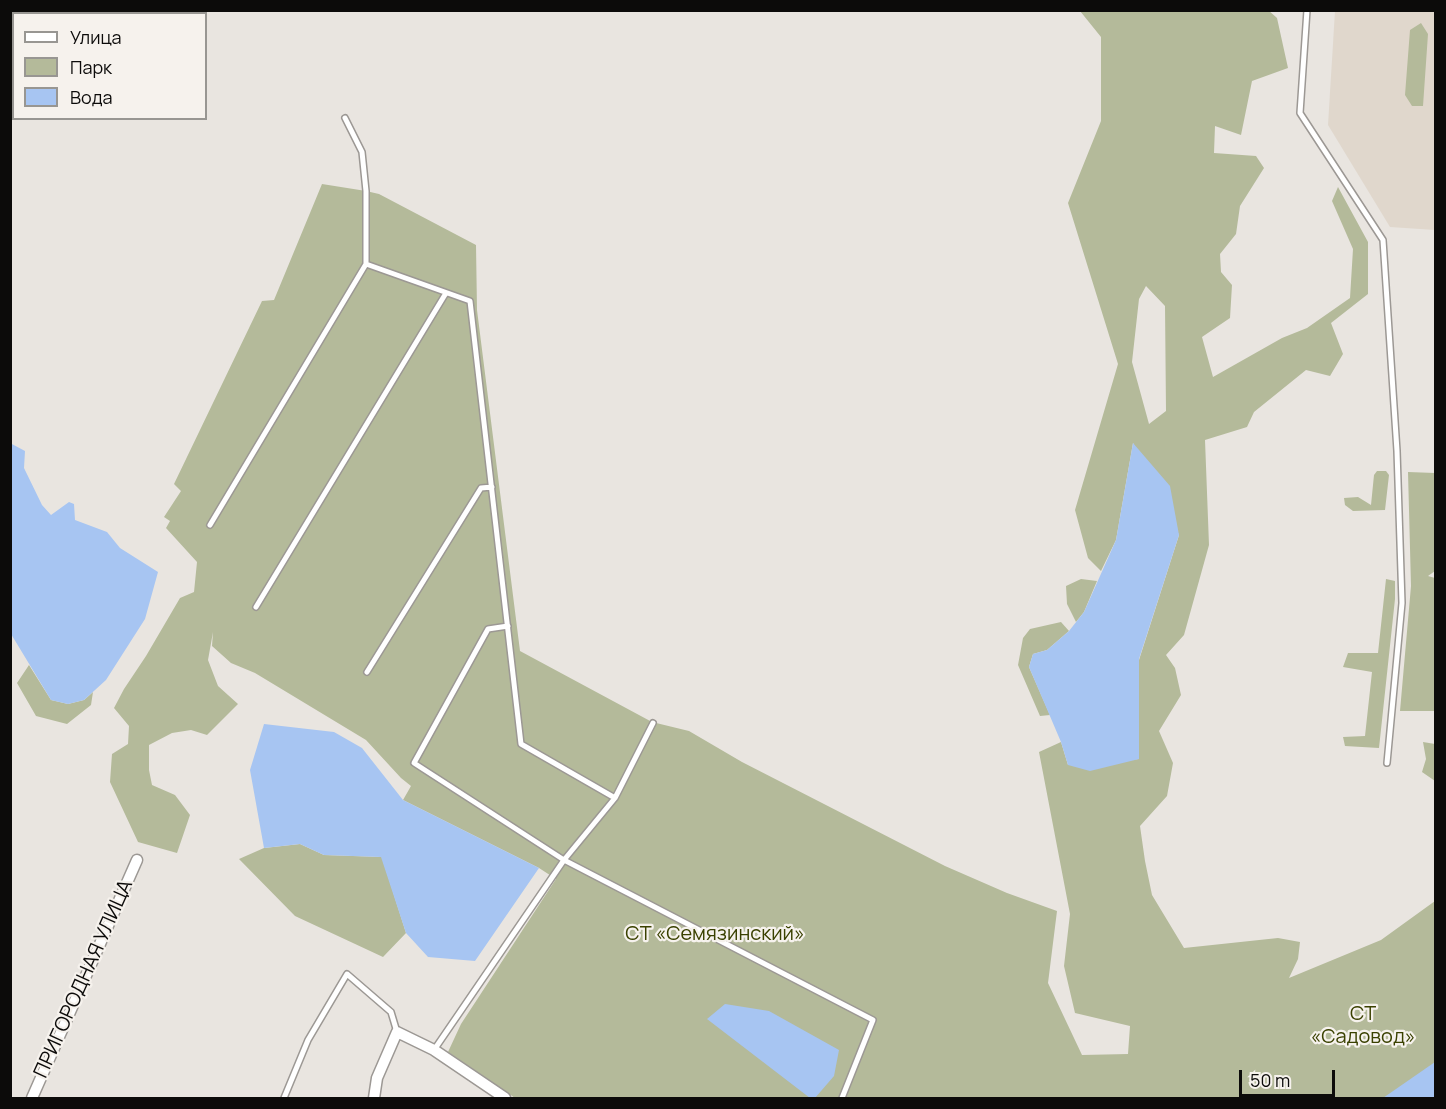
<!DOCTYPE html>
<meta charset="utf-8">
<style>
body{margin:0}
#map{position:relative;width:1446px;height:1109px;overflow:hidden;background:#e9e5e0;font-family:Manrope,sans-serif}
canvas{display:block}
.frame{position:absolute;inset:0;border:12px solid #0c0b0a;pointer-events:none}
.legend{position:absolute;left:12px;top:12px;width:195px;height:108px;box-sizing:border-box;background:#f6f2ed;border:2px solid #989692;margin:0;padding:8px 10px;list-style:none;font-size:18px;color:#0c0b0a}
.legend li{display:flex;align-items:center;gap:12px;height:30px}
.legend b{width:30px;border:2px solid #989692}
.scale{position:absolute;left:1239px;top:1070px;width:96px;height:27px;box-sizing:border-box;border:3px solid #0c0b0a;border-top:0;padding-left:8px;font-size:18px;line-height:21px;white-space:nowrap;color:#0c0b0a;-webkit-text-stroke:4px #f6f2ed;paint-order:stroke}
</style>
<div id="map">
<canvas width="1446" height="1109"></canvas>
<div class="frame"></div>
<ul class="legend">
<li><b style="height:8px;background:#fff"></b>Улица</li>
<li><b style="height:16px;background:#b4ba9a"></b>Парк</li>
<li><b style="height:16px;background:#a7c5f2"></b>Вода</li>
</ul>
<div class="scale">50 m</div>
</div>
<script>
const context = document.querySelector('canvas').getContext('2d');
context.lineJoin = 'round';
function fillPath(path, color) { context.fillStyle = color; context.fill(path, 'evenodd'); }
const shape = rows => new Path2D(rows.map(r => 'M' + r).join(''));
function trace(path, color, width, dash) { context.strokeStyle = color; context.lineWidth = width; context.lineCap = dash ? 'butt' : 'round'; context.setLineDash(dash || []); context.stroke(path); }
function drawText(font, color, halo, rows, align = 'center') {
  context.font = font + ' Manrope,sans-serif'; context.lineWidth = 4.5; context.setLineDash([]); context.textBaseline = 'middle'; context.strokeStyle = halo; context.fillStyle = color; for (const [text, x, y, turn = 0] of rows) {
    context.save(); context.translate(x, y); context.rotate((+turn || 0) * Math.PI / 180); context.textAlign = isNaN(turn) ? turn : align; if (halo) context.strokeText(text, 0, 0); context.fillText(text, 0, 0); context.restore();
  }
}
const built = shape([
 [1335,11,1435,11,1435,230,1390,227,1328,125]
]);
const green = shape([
 [1268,10,1277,18,1288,68,1252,81,1241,135,1215,126,1214,153,1256,156,1264,168,1240,206,1236,234,1220,254,1221,272,1232,285,1230,318,1202,337,1213,377,1282,338,1307,328,1350,298,1353,249,1332,201,1338,187,1368,242,1368,294,1331,323,1343,354,1330,376,1306,370,1254,412,1247,427,1205,440,1209,545,1184,635,1166,655,1175,668,1181,695,1159,731,1173,763,1167,796,1140,826,1145,861,1152,895,1184,948,1278,938,1300,942,1298,959,1289,978,1381,940,1435,901,1435,1098,515,1098,448,1052,461,1024,556,879,539,868,403,800,411,786,401,778,366,740,255,673,231,663,212,646,213,632,208,660,218,686,238,704,207,735,191,730,172,733,149,745,149,770,152,785,175,795,190,815,177,853,138,842,110,782,112,754,128,744,129,726,114,708,124,689,146,656,180,598,194,592,197,562,166,528,170,521,164,517,181,491,174,484,262,301,274,300,322,184,366,191,379,194,476,245,477,310,520,651,652,722,689,731,742,762,945,866,1007,893,1057,911,1048,983,1082,1055,1128,1054,1130,1026,1075,1013,1064,966,1070,914,1039,752,1061,742,1068,765,1139,759,1139,660,1179,535,1133,443,1116,540,1101,571,1088,558,1075,510,1118,364,1068,203,1101,121,1101,37,1080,11],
 [1146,286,1165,306,1166,411,1149,424,1132,362,1139,299],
 [1421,23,1428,34,1423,106,1412,106,1405,95,1410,30],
 [1377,471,1386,471,1389,475,1385,510,1353,511,1345,505,1344,498,1358,497,1371,505,1374,475],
 [1408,472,1435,473,1435,571,1428,576,1435,578,1435,711,1400,711,1411,586],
 [1081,579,1097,581,1084,612,1076,622,1067,604,1066,586],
 [1386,579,1395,581,1395,599,1379,748,1345,746,1343,737,1365,736,1372,672,1343,667,1348,653,1378,653],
 [1061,622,1069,631,1047,650,1033,654,1029,667,1050,715,1040,716,1018,665,1023,638,1030,629],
 [29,665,51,700,68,704,84,700,93,692,91,705,67,724,36,716,17,683],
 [1423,742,1435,744,1435,781,1422,772,1426,759],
 [300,844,324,855,382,857,406,933,383,957,295,916,239,859,264,848]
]);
const water = shape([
 [10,443,25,451,24,468,42,505,51,515,69,502,74,504,75,520,107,532,120,548,158,572,145,619,106,680,84,700,68,704,51,700,11,634],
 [1133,443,1170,486,1179,535,1139,659,1139,759,1090,771,1068,765,1061,742,1029,667,1033,654,1047,650,1069,631,1084,612,1116,540],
 [264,724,334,732,362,748,403,800,539,868,475,961,428,957,406,933,381,857,324,855,300,844,264,848,250,770],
 [725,1004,769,1011,839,1050,834,1076,815,1098,810,1098,707,1019],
 [1435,1062,1435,1098,1383,1098]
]);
const lane = shape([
 [1307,10,1300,113,1383,240,1397,451,1402,603,1387,763],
 [345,118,362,152,366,191,366,264,470,301,521,744,615,798],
 [210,525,366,264],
 [256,607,446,293],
 [508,626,488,629,414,763,564,860,873,1020,842,1098],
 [367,672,481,488,492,487],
 [434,1050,564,860,615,798,653,723],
 [284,1098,308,1040,347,974,391,1012,397,1032]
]);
const street = shape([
 [32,1098,137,860],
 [374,1098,377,1078,397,1032,434,1050,505,1098]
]);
const parkNames = [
 ["СТ «Семязинский»",715,934],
 ["СТ",1363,1014],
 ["«Садовод»",1363,1037]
];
const streetNames = [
 ["ПРИГОРОДНАЯ УЛИЦА",84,979,-66]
];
fillPath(built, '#e0d7cc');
fillPath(green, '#b4ba9a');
fillPath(water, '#a7c5f2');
trace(lane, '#9c9894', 8);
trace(street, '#9c9894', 13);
trace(lane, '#fff', 5);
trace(street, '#fff', 10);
drawText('20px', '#3a4100', '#f6f2ed', parkNames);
drawText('20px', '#0c0b0a', '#f6f2ed', streetNames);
</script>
